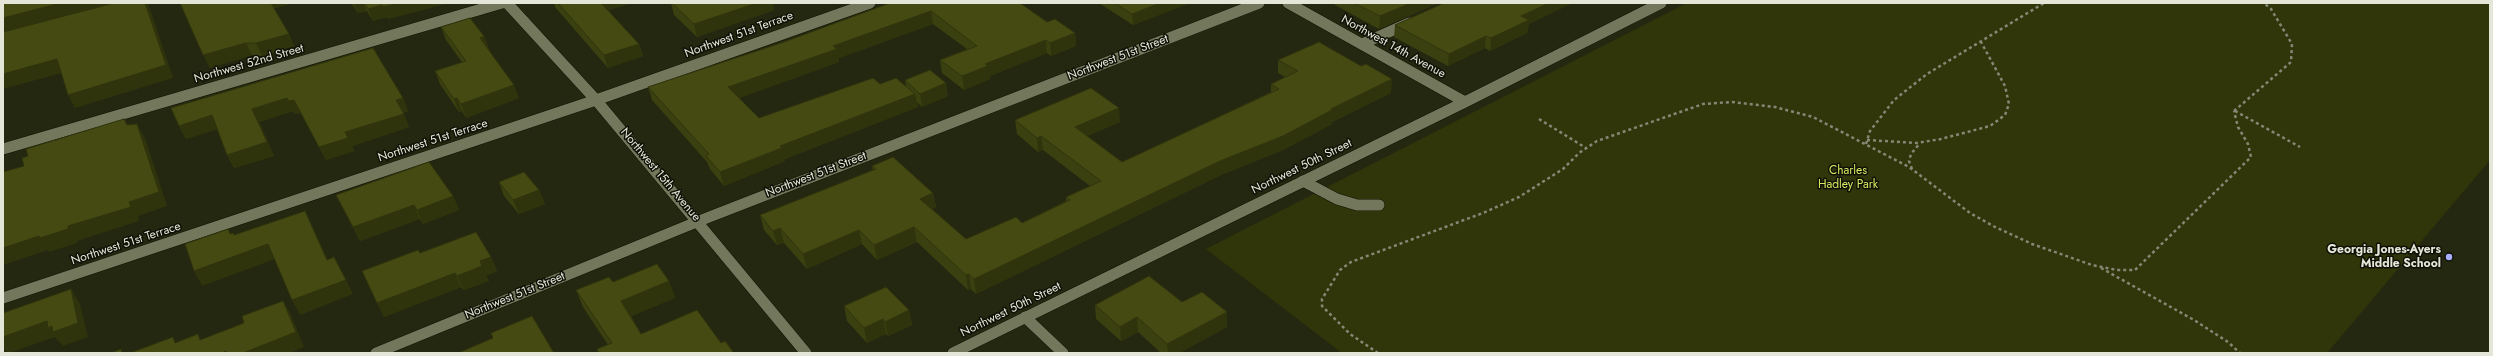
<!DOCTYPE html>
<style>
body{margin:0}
#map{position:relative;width:2493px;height:356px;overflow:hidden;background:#252810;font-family:Jost,sans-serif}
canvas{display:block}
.frame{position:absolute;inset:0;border:4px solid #e4e7d8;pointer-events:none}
</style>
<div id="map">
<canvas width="2493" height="356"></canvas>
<div class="frame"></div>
</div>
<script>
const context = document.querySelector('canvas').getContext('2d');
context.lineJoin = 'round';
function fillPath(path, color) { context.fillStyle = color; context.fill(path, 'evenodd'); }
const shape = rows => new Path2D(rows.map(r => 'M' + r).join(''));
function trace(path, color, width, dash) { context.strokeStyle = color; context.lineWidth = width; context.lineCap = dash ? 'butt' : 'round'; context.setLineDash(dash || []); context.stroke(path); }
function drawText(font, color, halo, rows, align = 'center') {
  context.font = font + ' Jost,sans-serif'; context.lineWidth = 3; context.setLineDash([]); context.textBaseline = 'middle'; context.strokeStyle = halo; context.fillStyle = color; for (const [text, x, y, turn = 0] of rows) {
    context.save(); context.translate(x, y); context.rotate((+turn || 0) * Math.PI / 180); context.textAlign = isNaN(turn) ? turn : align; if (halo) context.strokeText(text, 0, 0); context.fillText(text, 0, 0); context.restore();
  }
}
const green = shape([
 [1687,3,2490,3,2490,160,2327,353,1342,353,1206,249]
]);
const path = shape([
 [2234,111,2291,62,2292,44,2271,9,2264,3],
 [2235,111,2300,147],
 [1539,119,1586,148],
 [1867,140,1917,143,1941,139,1990,126,2005,115,2009,104,2005,86,1981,42],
 [1866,144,1870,131,1894,100,1927,74,2044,3],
 [1912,169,1909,161,1911,154,1920,143],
 [2101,268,2194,320,2228,342,2240,353],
 [1378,353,1350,334,1322,306,1322,299,1340,270,1351,262,1483,213,1519,197,1563,169,1579,153,1597,141,1703,104,1732,102,1775,107,1813,117,1909,167,1970,213,1995,227,2032,244,2092,265,2117,270,2135,270,2251,157,2248,144,2238,127,2234,111]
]);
const service = shape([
 [1362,44,1409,23],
 [1303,181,1337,199,1357,205,1379,205]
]);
const minor = shape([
 [507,3,596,100,806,353],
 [1288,3,1465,102],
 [3,149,502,3],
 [3,298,596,100,870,3],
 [1025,317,1063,353],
 [376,353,699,221,1259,3],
 [953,353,1465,102,1661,3]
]);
const wall = shape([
 [180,3,294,3,274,8,289,34,294,46,262,56,252,55,210,68],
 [351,3,448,3,388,19,387,17,373,21,367,11,358,13],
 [554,3,632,3,608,10,639,44,643,56,608,68,555,7],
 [671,3,773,3,774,10,697,37,674,15],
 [890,3,1047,22,1075,33,1076,46,1051,56,1047,53,990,76,990,79,964,90,942,73,940,60,967,49,933,24,839,58,839,62,739,98,759,118,880,84,906,86,905,80,948,96,922,107,917,102,918,107,785,159,785,161,724,186,710,169,707,162,652,100,648,87,784,42],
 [1099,3,1190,3,1133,25],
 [1335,3,1438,3,1379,29,1335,5],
 [1444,3,1572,3,1529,24,1527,33,1490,51,1485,48,1448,66,1394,37,1395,25],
 [441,27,484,36,489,49,488,50,519,98,466,118,462,111,459,112,440,84,435,71,462,62,446,40],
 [373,48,403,98,408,111,403,113,409,127,352,146,354,151,326,160,301,113,295,114,293,111,259,122,274,156,234,168,227,155,217,129,186,139,179,126],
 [1278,60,1391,93,1332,122,1332,124,1283,150,1221,175,976,294,971,289,968,290,917,242,877,260,862,244,807,269,784,243,777,245,764,230,760,215,873,170,872,166,933,193,936,207,932,209,966,239,1022,223,1066,201,1066,197,1090,186,1043,150,1038,152,1017,134,1015,120,1120,122,1087,136,1122,162,1271,92,1271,84,1285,77,1278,73],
 [499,182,539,190,545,204,519,214,504,196],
 [336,195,453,196,459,210,423,224,420,219,360,241],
 [420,253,491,257,497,271,486,276,489,281,464,290,461,287,384,317],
 [669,281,675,298,631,316,641,334,721,343,734,353,598,353,597,349,608,345,583,307,576,290,613,282],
 [1182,302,1227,327,1179,353,1161,353,1138,332,1121,341,1096,319,1095,305],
 [844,306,909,310,912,325,888,336,886,334,867,343,847,321]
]);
const shadedWall = shape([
 [61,3,116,3,3,32,3,18],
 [145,3,148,3,173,78,75,108,68,95],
 [271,3,294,3,273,9],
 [353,3,363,3,367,11,358,13],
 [399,3,448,3,388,19,383,7],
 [599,3,632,3,602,12],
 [757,3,773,3,774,10,697,37,694,24],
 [1160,3,1190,3,1133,25,1132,14],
 [1411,3,1438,3,1379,29,1380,16],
 [1549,3,1572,3,1529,24,1527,33,1490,51,1491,38,1521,16],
 [382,5,387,17,373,21,368,9],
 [931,11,933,24,839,58,839,62,731,101,728,87,833,46],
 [1075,33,1076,46,1051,56,1050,43],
 [289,34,294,46,262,56,256,43],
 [484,36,489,49,485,51,480,38],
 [1486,36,1485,48,1448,66,1449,54],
 [1046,40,1047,53,990,76,990,79,964,90,962,76,985,64],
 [246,43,252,55,210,68,203,55],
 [639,44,643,56,608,68,604,55],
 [57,59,65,72,3,89,3,74],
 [1392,79,1391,93,1332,122,1332,124,1283,150,1221,175,976,294,974,279],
 [946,83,948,96,922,107,920,94],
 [514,85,519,98,466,118,461,104],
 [915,94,918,107,785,159,785,161,724,186,720,172,780,146],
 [287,98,293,111,259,122,274,156,234,168,227,155,252,109],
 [403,98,408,111,402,113,396,100],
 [457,98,462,111,459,112,454,99],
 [294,100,301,113,295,114,288,101],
 [1119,108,1120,122,1076,141,1075,127],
 [404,114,409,127,352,146,354,151,326,160,319,147,345,132],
 [212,115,219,129,186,139,179,126],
 [137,124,145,138,167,206,138,216,139,221,77,241,77,243,49,252,48,250,3,265,3,248,68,226,129,202],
 [1041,136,1043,150,1038,152,1037,138],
 [539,190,545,204,519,214,513,200],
 [933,193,936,207,923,213,920,199],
 [453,196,459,210,423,224,417,210],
 [414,205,420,219,360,241,353,227],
 [305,211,312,225,334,274,327,260],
 [914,227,917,242,877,260,874,245],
 [780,228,784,243,777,245,773,231],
 [859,230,862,244,807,269,803,254],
 [268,244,275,259,202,286,194,271],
 [491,257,497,271,486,276,489,281,464,290,457,276,480,261],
 [455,273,461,287,384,317,377,303],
 [969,274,971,289,968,290,966,275],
 [346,280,353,294,300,315,292,300],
 [669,281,675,298,627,318,621,301],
 [71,289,80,304,88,337,63,346,60,342,59,342,55,337,9,353,8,353,5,350,3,351,3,337,47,321],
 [283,301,291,315,304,347,289,353,243,353],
 [909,310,912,325,888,336,885,322],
 [1227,312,1227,327,1179,353,1168,353,1167,344],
 [1137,317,1138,332,1121,341,1120,327],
 [883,319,886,334,867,343,864,328]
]);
const building = shape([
 [3,3,61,3,3,18,3,3],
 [114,3,145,3,166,65,68,95,57,59,3,74,3,32,114,3],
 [180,3,271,3,289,34,256,43,246,43,203,55,180,3],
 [364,3,399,3,383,7,382,5,368,9,364,3],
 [558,3,601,3,639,44,604,55,558,3],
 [672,3,757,3,694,24,672,3],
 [890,3,1020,3,1047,22,1055,19,1075,33,1050,43,1046,40,985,64,988,66,962,76,940,60,977,46,931,11,833,46,837,49,728,87,759,118,873,78,880,84,896,78,915,94,780,146,782,148,720,172,706,156,709,154,648,87,784,42,890,3],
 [1115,3,1160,3,1132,14,1115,3],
 [1354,3,1411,3,1380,16,1354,3],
 [1444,3,1549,3,1521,16,1529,20,1491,38,1486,36,1449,54,1395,25,1444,3],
 [470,18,484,36,480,38,514,85,461,104,457,98,454,99,435,71,466,61,441,27,470,18],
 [1319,42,1361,66,1366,64,1392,79,1331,109,1332,110,1283,136,1220,161,974,279,969,274,966,275,914,227,874,245,859,230,803,254,780,228,773,231,760,215,876,169,872,166,893,157,933,193,920,199,966,239,1016,217,1022,223,1070,200,1066,197,1101,181,1041,136,1037,138,1015,120,1091,88,1119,108,1075,127,1122,162,1279,89,1271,84,1298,71,1278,60,1319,42],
 [373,48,403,98,396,100,404,114,345,132,348,138,319,147,294,100,288,101,287,98,252,109,267,142,227,155,212,115,179,126,171,108,373,48],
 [930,70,946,83,920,94,905,80,930,70],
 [124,119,127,125,137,124,159,192,129,202,131,207,68,226,68,229,40,238,39,236,3,248,3,172,24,166,22,158,28,156,26,149,124,119],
 [429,162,453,196,417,210,414,205,353,227,336,195,429,162],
 [524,172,539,190,513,200,499,182,524,172],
 [305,211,327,260,334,257,346,280,292,300,268,244,194,271,185,244,228,229,230,234,233,233,234,235,305,211],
 [476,232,491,257,480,261,482,266,457,276,455,273,377,303,362,271,418,250,420,253,476,232],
 [657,264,669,281,621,301,641,334,697,310,721,343,725,341,734,353,645,353,644,352,642,353,599,353,597,349,612,343,576,290,609,277,613,282,657,264],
 [1149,276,1182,302,1202,292,1227,312,1167,344,1137,317,1120,327,1095,305,1149,276],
 [886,287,909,310,885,322,883,319,864,328,844,306,886,287],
 [71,289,78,323,53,332,52,326,48,328,47,321,3,337,3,313,71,289],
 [283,301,296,332,243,353,227,353,226,351,222,353,130,353,173,337,175,343,198,334,200,340,244,323,242,316,283,301],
 [532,316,554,353,458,353,493,338,491,333,532,316],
 [121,349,122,353,111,353,121,349]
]);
const markers = [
 [2449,257,4,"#a8b0fc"]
];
const streetNames = [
 ["Northwest 51st Terrace",739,35,-20],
 ["Northwest 14th Avenue",1393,47,29],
 ["Northwest 51st Street",1118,58,-21],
 ["Northwest 52nd Street",249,64,-16],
 ["Northwest 51st Terrace",433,141,-18],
 ["Northwest 50th Street",1302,167,-26],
 ["Northwest 15th Avenue",660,175,50],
 ["Northwest 51st Street",816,175,-21],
 ["Northwest 51st Terrace",126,244,-18],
 ["Northwest 51st Street",515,296,-22],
 ["Northwest 50th Street",1011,310,-26]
];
const parkNames = [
 ["Charles",1848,171],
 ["Hadley Park",1848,185]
];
const poiNames = [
 ["Georgia Jones-Ayers",2441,250],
 ["Middle School",2441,264]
];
fillPath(green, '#31360a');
trace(service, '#0e1100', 12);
trace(minor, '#0e1100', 12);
trace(path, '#858875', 2.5, [3, 3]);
trace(service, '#73785c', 11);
trace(minor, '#73785c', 11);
fillPath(wall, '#3a400f');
fillPath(shadedWall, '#30340d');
fillPath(building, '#444a12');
trace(building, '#30340d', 1);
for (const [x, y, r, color] of markers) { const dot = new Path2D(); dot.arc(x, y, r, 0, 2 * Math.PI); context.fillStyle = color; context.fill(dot); trace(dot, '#0f1006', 1.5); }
drawText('12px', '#e4e7d8', '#0f1006', streetNames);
drawText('12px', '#d8e860', '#0f1006', parkNames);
drawText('bold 12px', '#e4e7d8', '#0f1006', poiNames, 'right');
</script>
